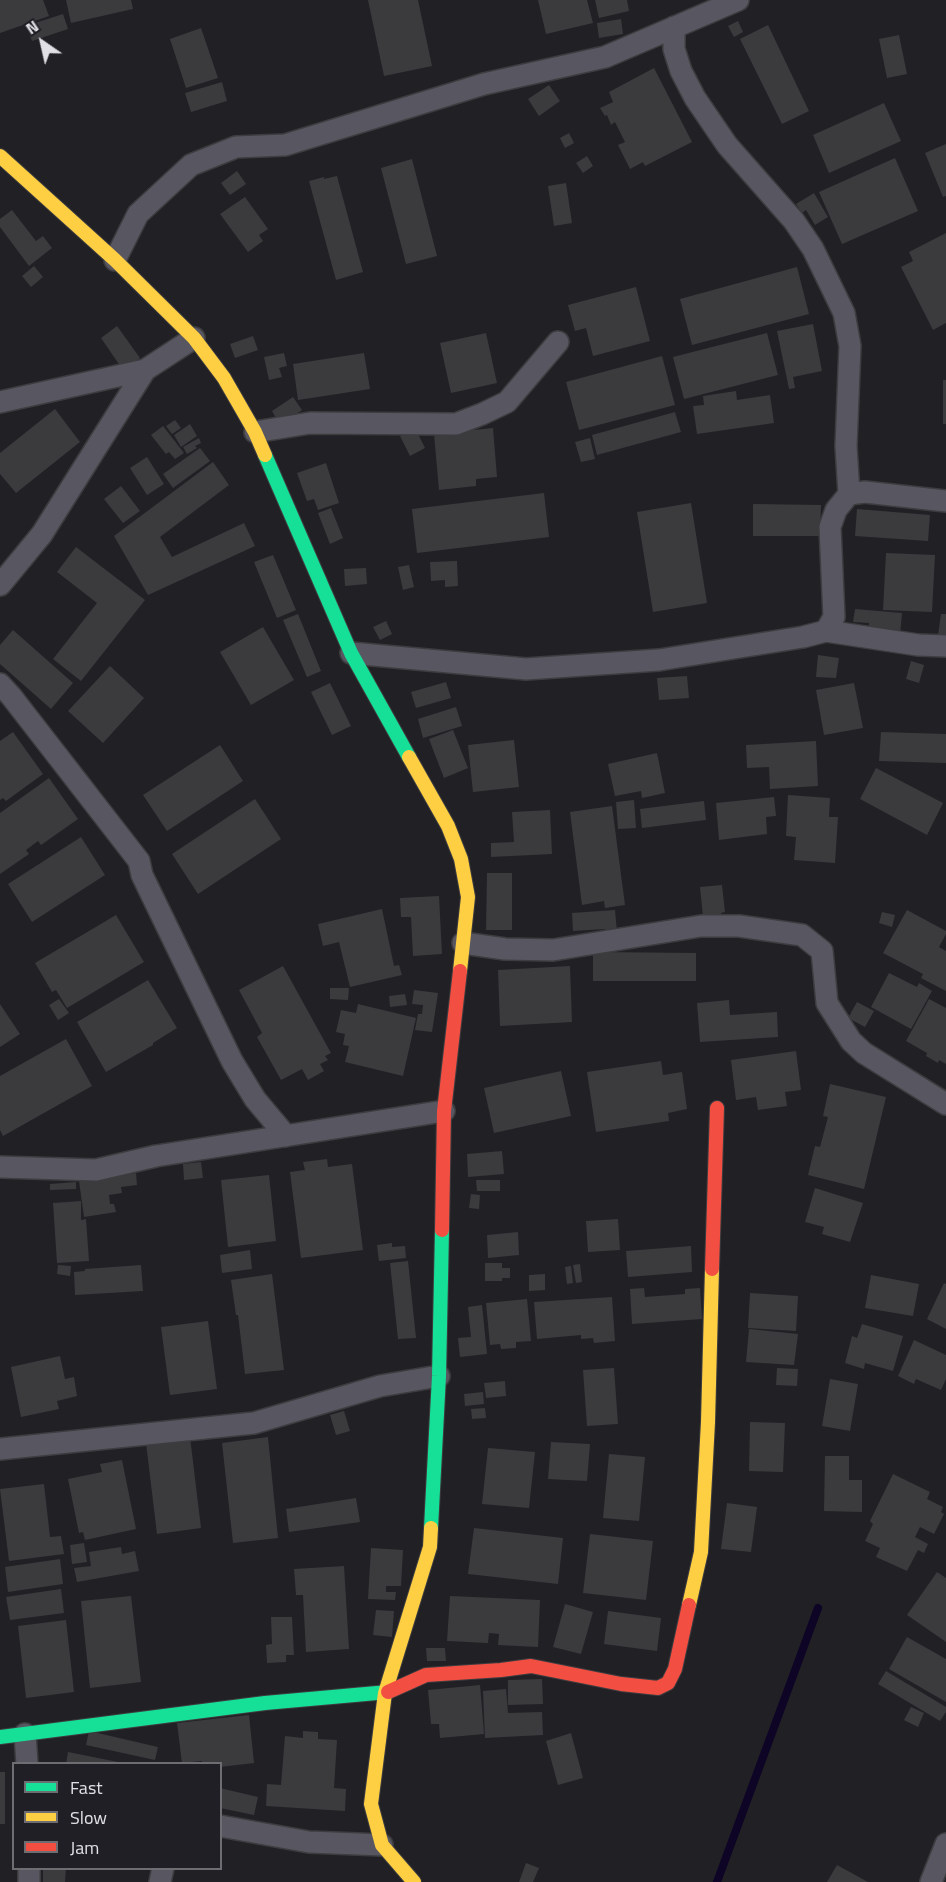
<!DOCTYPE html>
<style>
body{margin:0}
#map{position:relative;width:946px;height:1882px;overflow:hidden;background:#212025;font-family:"Titillium Web",sans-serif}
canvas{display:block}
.legend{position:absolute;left:12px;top:1762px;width:210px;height:108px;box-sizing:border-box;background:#201f26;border:2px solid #6d6d72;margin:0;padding:8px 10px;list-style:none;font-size:18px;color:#e1e1e5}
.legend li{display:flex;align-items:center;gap:12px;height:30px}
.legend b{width:30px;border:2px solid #6d6d72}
.north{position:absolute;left:12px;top:12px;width:60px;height:60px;-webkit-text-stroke:4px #201f26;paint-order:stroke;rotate:326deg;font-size:16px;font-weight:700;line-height:24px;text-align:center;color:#e1e1e5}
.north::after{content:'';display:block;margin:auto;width:21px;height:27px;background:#e1e1e5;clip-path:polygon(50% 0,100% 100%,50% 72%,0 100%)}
</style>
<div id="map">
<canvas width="946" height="1882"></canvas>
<ul class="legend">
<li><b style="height:8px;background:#16e098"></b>Fast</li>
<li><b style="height:8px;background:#ffcf43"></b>Slow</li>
<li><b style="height:8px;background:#f24e42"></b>Jam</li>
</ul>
<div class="north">N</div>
</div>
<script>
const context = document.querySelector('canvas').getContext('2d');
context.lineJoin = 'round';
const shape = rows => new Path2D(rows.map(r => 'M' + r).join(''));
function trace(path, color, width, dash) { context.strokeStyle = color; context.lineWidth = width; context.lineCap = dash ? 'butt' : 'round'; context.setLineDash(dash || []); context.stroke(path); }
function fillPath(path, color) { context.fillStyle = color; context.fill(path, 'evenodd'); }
const stream = shape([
 [717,1882,818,1608]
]);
const building = shape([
 [0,0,43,0,49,16,0,33],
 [66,0,131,0,133,9,71,23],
 [368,0,418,0,432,66,384,76],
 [538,0,587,0,593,23,546,34],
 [595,0,627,0,629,11,599,18],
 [63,14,68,29,32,41,26,26],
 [621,19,623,34,599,38,597,23],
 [738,21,743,32,734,37,728,26],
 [768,25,809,111,782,124,740,39],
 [201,28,218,78,186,88,170,39],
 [899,35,907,74,887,78,879,39],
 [654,68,692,142,645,166,643,162,630,169,618,145,625,142,615,122,611,125,607,115,605,116,600,108,613,102,609,92],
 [222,82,227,101,191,112,185,93],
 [549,85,560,101,539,116,528,99],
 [884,103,901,141,829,173,813,135],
 [569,133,574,143,565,148,560,138],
 [946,144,946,196,943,197,925,153],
 [587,156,593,166,583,173,576,163],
 [895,158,918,211,842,244,819,192],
 [412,159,437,256,406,264,381,168],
 [237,171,246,184,230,195,221,183],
 [337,176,363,272,336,280,309,181,324,177,324,179],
 [566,183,572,223,554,226,548,186],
 [814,193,828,217,815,225,806,210,802,213,796,204],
 [245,197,268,229,259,235,263,241,248,252,220,214],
 [12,210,36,241,43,236,52,248,29,266,0,227,0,219],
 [946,233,946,323,933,330,901,267,913,261,909,252],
 [34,266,43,277,31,287,22,276],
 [797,267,809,314,692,345,680,299],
 [636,287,650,341,593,356,586,328,575,331,568,305],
 [813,324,822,371,793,377,795,388,789,389,777,331],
 [117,326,140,358,123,370,101,338],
 [486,333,497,383,451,393,440,343],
 [767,333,778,375,684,399,673,357],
 [253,336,258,350,235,358,230,344],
 [284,353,287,366,279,368,282,377,269,380,264,357],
 [364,353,370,389,298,400,293,364],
 [662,356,675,405,579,430,566,382],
 [943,380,946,380,946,424,943,424],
 [736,391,737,400,770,395,774,423,697,434,693,406,704,405,703,396],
 [293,397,302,410,280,425,272,411],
 [55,409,80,442,16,493,0,474,0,453],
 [675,412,681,432,597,455,592,435],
 [175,420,181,428,172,434,166,426],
 [190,424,197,436,181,447,174,435],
 [163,426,184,453,175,459,169,452,166,454,151,435],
 [415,428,425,448,410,456,400,436],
 [493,428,497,477,476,479,476,486,439,490,434,434],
 [199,438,201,443,195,446,197,448,187,454,183,447],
 [590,438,595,459,581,462,575,442],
 [200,448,210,461,173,488,163,474],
 [147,457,164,484,147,495,130,468],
 [213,462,229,485,160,537,172,557,244,523,255,546,148,595,114,536],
 [326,463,339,503,318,510,314,499,307,501,297,473],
 [121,486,140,511,123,523,104,499],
 [544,493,549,537,417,553,412,509],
 [691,503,707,603,653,612,637,512],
 [753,504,821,505,820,536,753,536],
 [331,508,343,538,330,544,318,513],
 [857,509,930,515,928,541,855,536],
 [76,547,145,600,81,681,53,659,97,603,57,572],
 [886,553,935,555,932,612,883,610],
 [273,555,296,610,277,618,254,562],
 [457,561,458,586,445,587,445,580,431,581,430,562],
 [409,565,414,587,403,590,398,567],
 [366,568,367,584,345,586,344,569],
 [855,609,902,613,900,635,868,633,869,623,853,622],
 [298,614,321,671,307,677,283,620],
 [941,614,946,614,946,636,938,635],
 [386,621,392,634,380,640,373,627],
 [263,627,294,680,251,705,220,652],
 [13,630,73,683,51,709,0,664,0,645],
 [818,655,839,658,836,678,816,677],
 [911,661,924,665,919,683,906,679],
 [110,666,144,698,103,743,68,711],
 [687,676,689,698,659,700,657,678],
 [446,682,451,698,416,708,411,692],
 [330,683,351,726,332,735,311,692],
 [854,683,863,728,824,735,816,690],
 [456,707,462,726,423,738,418,719],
 [453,730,468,768,444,778,429,739],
 [13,732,43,774,6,801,3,798,0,800,0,741],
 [881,732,946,734,946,763,879,761],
 [514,740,519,787,473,792,468,745],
 [816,741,818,786,770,789,769,767,747,768,746,745],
 [220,745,243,781,167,831,143,795],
 [657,753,665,793,642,798,641,791,615,796,608,764],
 [876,768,943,803,927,835,860,799],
 [49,778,78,819,41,845,38,841,26,850,29,854,0,874,0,813],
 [788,795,830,798,829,817,838,817,835,863,794,860,796,837,786,836],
 [774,797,776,816,766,817,767,834,719,840,716,803],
 [255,799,281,839,198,894,172,854],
 [634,800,636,828,618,829,616,802],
 [704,801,706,820,642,828,640,809],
 [612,806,625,905,605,908,604,901,582,905,570,812],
 [550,810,552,854,491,857,491,843,514,842,512,812],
 [81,837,105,875,32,922,8,884],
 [487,873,512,873,512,930,486,930],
 [722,885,725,912,721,913,721,919,703,917,700,887],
 [439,896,442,954,413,956,411,917,401,917,400,898],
 [382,909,394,966,399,965,402,975,350,987,339,942,323,946,318,924],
 [615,910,617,932,606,932,605,929,573,931,572,913],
 [907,910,946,931,946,934,939,947,946,951,946,991,921,978,923,974,883,953],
 [882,912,895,915,892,927,879,923],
 [116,915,144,962,67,1008,56,990,52,992,35,963],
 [593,952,696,953,696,981,593,981],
 [283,966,331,1053,325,1056,328,1060,320,1064,324,1071,308,1080,302,1069,281,1080,257,1037,262,1033,239,990],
 [570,966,572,1022,500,1026,498,970],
 [889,973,917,987,919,983,932,991,911,1029,871,1007],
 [148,980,177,1028,153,1043,153,1045,106,1072,77,1022],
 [330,988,349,988,348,1000,330,999],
 [414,990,438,993,432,1032,415,1030,418,1014,422,1014,423,1005,412,1004],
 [405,994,407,1005,390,1007,389,996],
 [59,999,69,1013,58,1020,49,1005],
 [929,999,946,1008,946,1064,939,1060,938,1063,926,1056,927,1053,906,1041],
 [729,1000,730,1015,777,1012,778,1037,700,1042,697,1003],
 [857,1002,874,1011,865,1027,848,1018],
 [0,1004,20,1034,0,1047],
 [358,1004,416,1018,403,1076,345,1062,349,1046,343,1045,345,1034,336,1032,341,1010,356,1013],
 [66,1039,92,1086,3,1136,0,1130,0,1076],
 [796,1051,801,1090,785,1092,787,1106,758,1110,756,1097,736,1100,731,1060],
 [661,1061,663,1075,682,1072,687,1109,668,1113,669,1121,596,1132,587,1072],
 [561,1071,571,1116,494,1133,484,1088],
 [830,1084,886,1097,864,1189,808,1175,815,1146,820,1147,828,1117,823,1116],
 [502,1151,504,1174,468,1177,467,1154],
 [327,1159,328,1167,352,1164,363,1250,301,1258,290,1172,305,1170,303,1162],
 [201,1162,203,1178,184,1180,183,1164],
 [136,1173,137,1185,121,1187,122,1193,109,1195,110,1204,114,1204,116,1212,84,1217,79,1181],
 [269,1175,276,1241,228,1247,221,1180],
 [476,1180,500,1180,500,1191,477,1191],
 [76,1182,76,1189,50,1190,50,1184],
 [815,1188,863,1203,850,1242,822,1234,824,1227,805,1222],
 [471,1194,480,1195,479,1209,469,1208],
 [81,1201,81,1220,86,1219,89,1261,57,1263,53,1203],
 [618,1219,620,1250,588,1252,586,1221],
 [518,1232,519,1255,488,1258,487,1235],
 [392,1243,392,1247,405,1246,406,1258,379,1261,377,1245],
 [691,1246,692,1272,628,1277,626,1251],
 [250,1250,252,1269,222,1273,220,1255],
 [408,1261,416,1338,398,1339,390,1263],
 [485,1263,502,1263,502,1268,510,1268,510,1278,502,1278,502,1281,485,1281],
 [580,1264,582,1282,576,1283,573,1265],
 [58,1265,71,1266,70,1276,57,1274],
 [141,1265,143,1291,75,1295,74,1272,85,1271,85,1269],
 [571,1266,573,1283,567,1284,565,1267],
 [272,1274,284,1370,245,1374,238,1315,236,1315,231,1280],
 [545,1274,545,1290,529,1291,529,1275],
 [871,1275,919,1284,913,1316,865,1308],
 [944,1283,946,1284,946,1329,927,1319],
 [644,1288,645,1297,685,1294,685,1289,700,1288,702,1319,632,1324,630,1289],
 [750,1293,798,1296,796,1331,748,1328],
 [612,1297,615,1341,594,1343,593,1338,581,1339,581,1335,537,1339,534,1302],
 [527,1299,531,1341,516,1342,516,1348,501,1349,500,1344,490,1345,486,1303],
 [482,1305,487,1354,460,1357,458,1338,471,1337,468,1307],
 [208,1321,217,1389,170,1395,161,1327],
 [862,1324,903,1336,893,1371,865,1363,864,1369,845,1363,852,1336,857,1338],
 [749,1329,798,1334,794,1365,746,1362],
 [914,1340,946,1355,946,1379,941,1390,916,1379,914,1384,898,1376],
 [60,1356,65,1379,74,1377,77,1396,57,1401,59,1409,21,1417,11,1367],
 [614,1368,618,1424,587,1426,583,1370],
 [777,1368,798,1369,797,1386,776,1385],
 [830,1379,858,1384,850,1431,822,1426],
 [505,1381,506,1396,486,1398,484,1383],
 [483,1392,484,1404,465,1406,464,1394],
 [485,1408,486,1418,472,1419,471,1409],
 [344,1411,350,1431,336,1435,330,1415],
 [750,1422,785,1423,783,1472,749,1471],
 [190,1437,201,1528,157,1534,146,1443],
 [268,1437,278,1538,233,1543,222,1443],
 [551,1442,590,1444,587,1481,548,1479],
 [488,1448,535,1452,529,1508,482,1504],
 [609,1454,645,1457,639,1521,603,1518],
 [825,1456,849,1456,849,1480,862,1480,862,1512,824,1511],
 [122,1460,136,1529,85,1540,83,1532,79,1533,68,1479,102,1472,100,1464],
 [893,1474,930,1492,927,1499,943,1507,941,1512,944,1514,934,1534,920,1527,915,1537,928,1544,924,1553,918,1550,907,1571,876,1557,880,1548,865,1541,873,1524,870,1521],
 [44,1484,50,1537,61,1536,64,1554,9,1561,0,1489],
 [356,1498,360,1522,289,1532,286,1509],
 [727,1503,757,1507,751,1552,721,1549],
 [474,1528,563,1538,558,1584,468,1574],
 [590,1534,653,1541,646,1600,583,1593],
 [84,1543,87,1562,72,1564,70,1545],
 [121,1547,122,1554,135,1551,139,1571,77,1582,74,1568,91,1566,89,1552],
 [371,1548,403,1550,401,1586,386,1586,386,1592,396,1592,395,1600,368,1599],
 [60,1559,63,1584,8,1592,5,1567],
 [344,1566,349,1649,306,1652,303,1595,296,1595,294,1569],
 [937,1572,946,1578,946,1642,907,1615],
 [61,1589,64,1613,10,1620,6,1597],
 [131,1596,141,1682,90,1688,81,1601],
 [450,1596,540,1600,538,1647,498,1645,499,1634,489,1633,488,1643,447,1641],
 [565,1604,593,1612,581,1654,553,1647],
 [376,1610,394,1611,392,1637,373,1635],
 [608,1611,661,1618,657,1651,604,1644],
 [271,1617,292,1617,294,1655,286,1655,286,1662,267,1663,266,1645,272,1644],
 [66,1620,74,1692,26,1698,18,1626],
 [907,1637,946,1659,946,1702,889,1669],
 [426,1648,445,1648,446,1661,427,1661],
 [886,1671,946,1707,946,1712,940,1721,878,1684],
 [542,1679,543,1704,508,1705,508,1680],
 [480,1685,484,1734,440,1738,439,1724,431,1724,428,1690],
 [506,1689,508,1713,542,1712,543,1735,485,1738,483,1691],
 [911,1707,924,1713,918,1727,904,1720],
 [249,1715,254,1763,220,1767,220,1764,202,1764,202,1761,182,1763,177,1723],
 [89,1731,158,1747,155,1760,86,1745],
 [303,1731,318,1732,318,1739,337,1740,334,1788,346,1789,345,1811,266,1806,267,1784,281,1785,285,1736,303,1738],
 [571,1733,583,1778,558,1785,546,1741],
 [68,1752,118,1762,117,1764,66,1764],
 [0,1772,5,1772,5,1824,0,1824],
 [220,1788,258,1797,254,1815,220,1808],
 [526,1863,539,1868,533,1882,519,1882],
 [837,1865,868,1882,827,1882],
 [43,1868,66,1868,65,1882,43,1882]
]);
const street = shape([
 [674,27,674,49,681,71,695,98,727,145,794,221,813,249,844,313,850,346,846,446,849,494],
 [115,260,138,214,191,165,236,147,285,145,484,84,605,57,738,0],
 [0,402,145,370,194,338],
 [255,432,310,423,456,424,482,414,507,402,558,342],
 [0,585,42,534,145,370],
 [826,631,918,645,946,646],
 [351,653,526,669,659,660,803,637,826,631,834,617,830,527,836,510,849,494,865,492,946,501],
 [0,684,11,696,139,861,142,875,232,1061,255,1099,286,1136],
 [463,943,505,949,553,950,701,926,739,926,802,935,822,951,827,1003,851,1041,864,1053,946,1104],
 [0,1167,96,1170,156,1156,444,1111],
 [0,1449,254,1423,380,1386,439,1376],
 [25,1734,27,1764],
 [220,1826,309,1842,382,1845],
 [29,1882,29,1868],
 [160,1882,163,1868],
 [931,1882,946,1844]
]);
const fast = shape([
 [265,455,351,653,409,757],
 [431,1528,439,1376,442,1230],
 [0,1737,265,1703,388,1692]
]);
const slow = shape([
 [0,156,115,260,194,338,224,378,255,432,265,455],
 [409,757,448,826,461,859,468,897,460,971],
 [689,1605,701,1552,708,1422,712,1269],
 [414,1882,382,1845,371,1804,385,1693,430,1547,431,1528]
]);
const jam = shape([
 [442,1230,444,1111,460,971],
 [712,1269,717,1108],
 [388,1692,426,1675,501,1670,531,1666,621,1684,658,1688,668,1683,675,1669,689,1605]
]);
trace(stream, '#0e0425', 8);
fillPath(building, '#3b3b3e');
trace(street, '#3d3c3f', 24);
trace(fast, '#3d3c3f', 16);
trace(slow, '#3d3c3f', 16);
trace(jam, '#3d3c3f', 16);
trace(street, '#585661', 21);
trace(fast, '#16e098', 14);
trace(slow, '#ffcf43', 14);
trace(jam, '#f24e42', 14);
</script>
